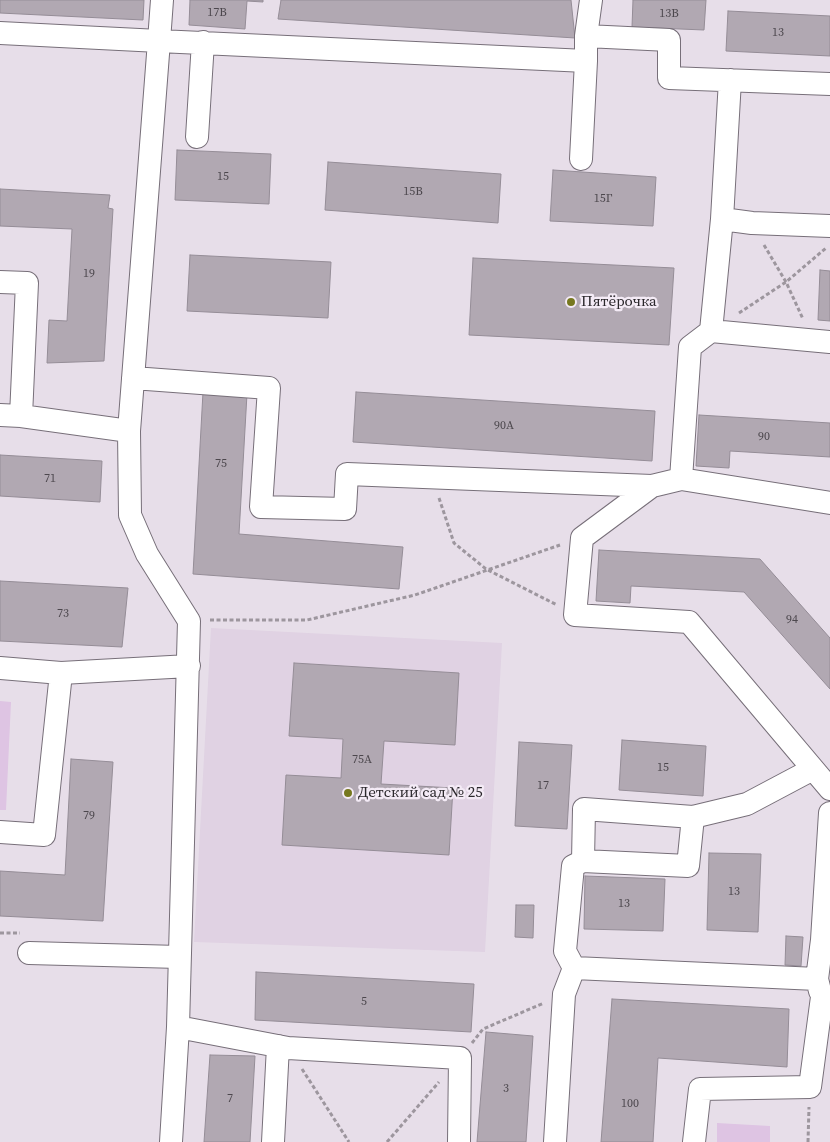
<!DOCTYPE html>
<meta charset="utf-8">
<style>
body{margin:0}
canvas{display:block;background:#e7dee9}
</style>
<canvas width="830" height="1142"></canvas>
<script>
const context = document.querySelector('canvas').getContext('2d');
context.lineJoin = 'round';
function fillPath(path, color) { context.fillStyle = color; context.fill(path, 'evenodd'); }
const shape = rows => new Path2D(rows.map(r => 'M' + r).join(''));
function trace(path, color, width, dash) { context.strokeStyle = color; context.lineWidth = width; context.lineCap = dash ? 'butt' : 'round'; context.setLineDash(dash || []); context.stroke(path); }
function drawText(font, color, halo, rows, align = 'center') {
  context.font = font + ' "Source Serif 4",serif'; context.lineWidth = 4.5; context.setLineDash([]); context.textBaseline = 'middle'; context.strokeStyle = halo; context.fillStyle = color; for (const [text, x, y, turn = 0] of rows) {
    context.save(); context.translate(x, y); context.rotate((+turn || 0) * Math.PI / 180); context.textAlign = isNaN(turn) ? turn : align; if (halo) context.strokeText(text, 0, 0); context.fillText(text, 0, 0); context.restore();
  }
}
const built = shape([
 [211,628,502,643,485,952,194,942]
]);
const green = shape([
 [0,701,11,702,6,810,0,810],
 [717,1123,770,1126,770,1142,717,1142]
]);
const building = shape([
 [0,0,144,0,143,20,0,13,0,0],
 [190,0,263,0,263,2,247,1,245,29,189,25,190,0],
 [281,0,571,0,575,38,278,19,281,0],
 [633,0,706,0,704,30,632,27,633,0],
 [728,11,830,16,830,56,726,51,728,11],
 [177,150,271,154,269,204,175,200,177,150],
 [328,162,501,174,498,223,325,210,328,162],
 [553,170,656,177,653,226,550,221,553,170],
 [0,189,110,195,108,208,113,209,104,361,47,363,49,320,67,321,72,229,0,226,0,189],
 [190,255,331,262,328,318,187,311,190,255],
 [473,258,674,268,669,345,469,335,473,258],
 [820,270,830,271,830,321,818,320,820,270],
 [203,392,247,394,239,534,403,547,399,589,193,574,203,392],
 [356,392,655,411,652,461,353,442,356,392],
 [699,415,830,423,830,457,730,451,729,468,696,466,699,415],
 [0,455,102,461,100,502,0,496,0,455],
 [599,550,760,559,830,638,830,689,744,592,631,586,630,603,596,601,599,550],
 [0,581,128,588,122,647,0,641,0,581],
 [294,663,459,673,455,745,384,741,381,784,453,788,449,855,282,845,286,775,341,778,343,739,289,736,294,663],
 [622,740,706,746,703,796,619,790,622,740],
 [519,742,572,745,567,829,515,826,519,742],
 [71,759,113,762,103,921,0,916,0,871,65,875,71,759],
 [709,853,761,854,758,932,707,930,709,853],
 [585,876,665,879,663,931,584,929,585,876],
 [516,905,534,905,533,938,515,937,516,905],
 [786,936,803,937,801,966,785,965,786,936],
 [256,972,474,984,471,1032,255,1020,256,972],
 [612,999,789,1009,787,1067,658,1058,653,1142,601,1142,612,999],
 [486,1032,533,1036,526,1142,477,1142,486,1032],
 [210,1055,255,1056,250,1142,204,1142,210,1055]
]);
const path = shape([
 [764,245,786,282,803,319],
 [739,313,786,282,826,248],
 [439,498,454,543,486,569,557,605],
 [210,620,307,620,415,595,560,545],
 [0,933,20,933],
 [472,1043,483,1029,544,1003],
 [302,1069,349,1142],
 [387,1142,439,1082],
 [808,1142,809,1107]
]);
const minor = shape([
 [162,0,159,41,586,61,586,36],
 [591,0,586,36,669,40,669,78,830,84],
 [0,33,159,41,129,431,21,416,0,415],
 [730,80,722,219,711,331,830,342],
 [197,137,203,42],
 [581,159,586,61],
 [722,219,752,223,830,226],
 [0,282,27,283,21,416],
 [133,378,269,388,261,507,345,509,347,474,652,486,681,479,830,503],
 [129,431,130,515,147,554,189,621,178,1027,171,1142],
 [681,479,690,347,711,331],
 [652,486,582,538,575,615,689,622,830,789],
 [0,668,61,673,189,666],
 [693,817,688,866,583,861,584,809,693,817,747,804,813,769],
 [0,832,44,835,61,673],
 [29,953,179,957],
 [574,968,565,951,573,866,583,861],
 [820,991,817,979,822,940,830,813],
 [178,1027,288,1048,460,1058,459,1142],
 [273,1142,278,1046],
 [555,1142,564,994,574,968,817,979],
 [694,1142,700,1089,810,1087,822,997,830,998]
]);
const markers = [
 [571,302,5,"#76781f"],
 [348,793,5,"#76781f"]
];
const numberNames = [
 ["17В",217,13],
 ["13В",669,14],
 ["13",778,33],
 ["15",223,177],
 ["15В",413,192],
 ["15Г",603,199],
 ["19",89,274],
 ["90А",504,426],
 ["90",764,437],
 ["75",221,464],
 ["71",50,479],
 ["73",63,614],
 ["94",792,620],
 ["75А",362,760],
 ["15",663,768],
 ["17",543,786],
 ["79",89,816],
 ["13",734,892],
 ["13",624,904],
 ["5",364,1002],
 ["3",506,1089],
 ["7",230,1099],
 ["100",630,1104]
];
const poiNames = [
 ["Пятёрочка",581,302],
 ["Детский сад № 25",358,793]
];
fillPath(built, '#e0d2e3');
fillPath(green, '#dec4e3');
fillPath(building, '#b1a8b2');
trace(building, '#958d97', 1);
trace(minor, '#776f79', 24);
trace(path, '#9d969e', 3, [4, 2.5]);
trace(minor, '#fff', 22);
for (const [x, y, r, color] of markers) { const dot = new Path2D(); dot.arc(x, y, r, 0, 2 * Math.PI); context.fillStyle = color; context.fill(dot); trace(dot, '#f4ebf6', 2); }
drawText('12px', '#4c474d', null, numberNames);
drawText('15px', '#2a272b', '#f4ebf6', poiNames, 'left');
</script>
